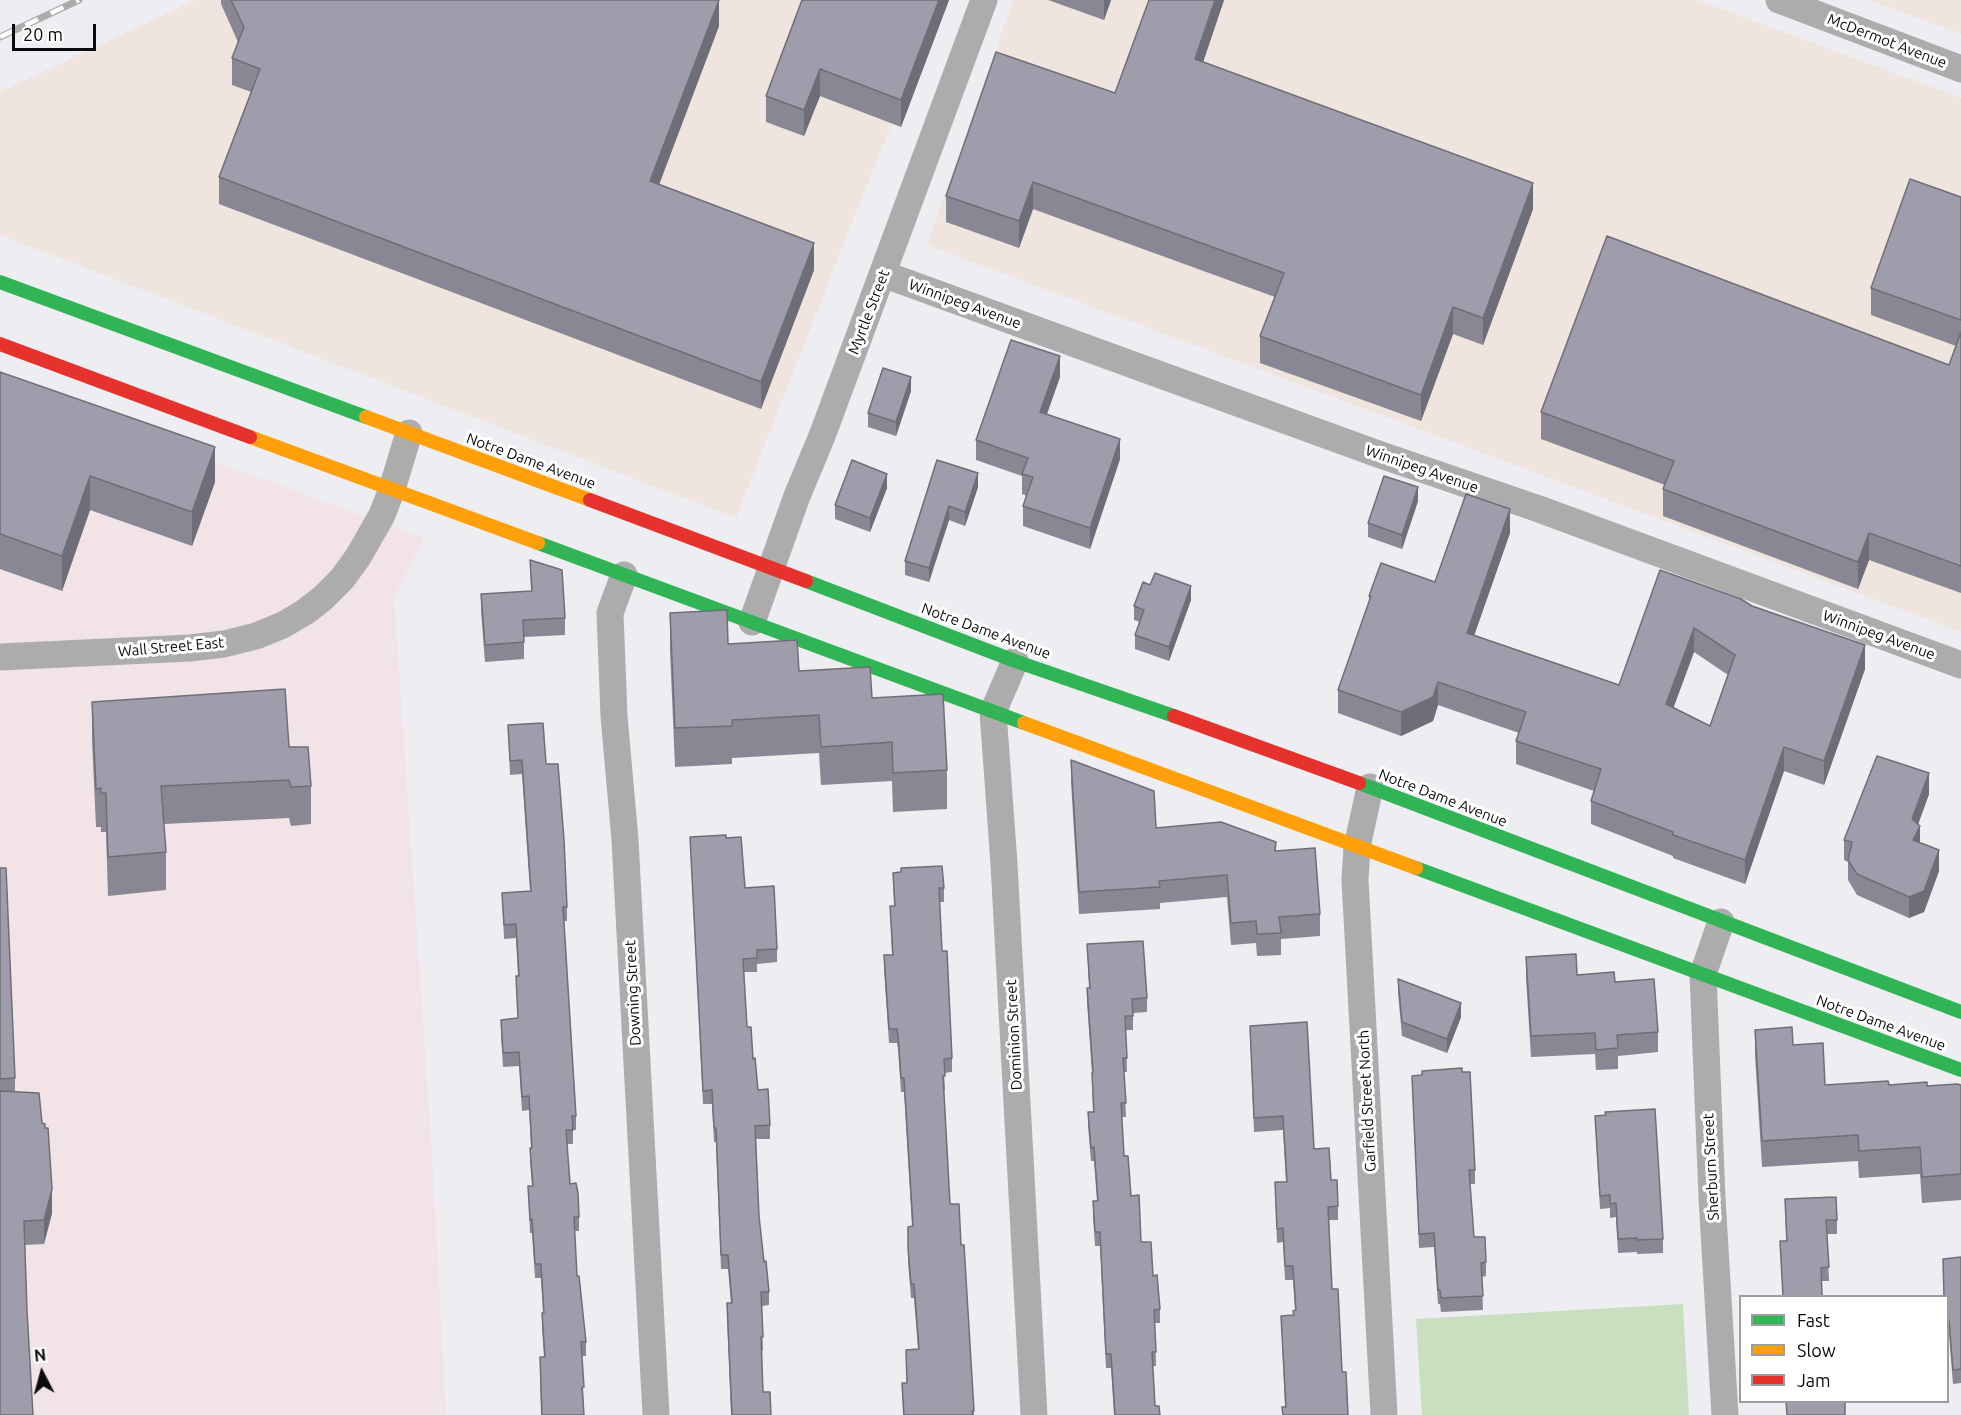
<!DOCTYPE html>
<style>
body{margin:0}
#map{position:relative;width:1961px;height:1415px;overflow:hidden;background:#ededf2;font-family:Ubuntu,sans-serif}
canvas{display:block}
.legend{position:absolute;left:1739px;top:1295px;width:210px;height:108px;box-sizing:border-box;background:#fff;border:2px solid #9d9d9f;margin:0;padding:8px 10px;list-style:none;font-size:18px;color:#0b0b0e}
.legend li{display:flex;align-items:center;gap:12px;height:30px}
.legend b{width:30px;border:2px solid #9d9d9f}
.north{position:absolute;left:12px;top:1343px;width:60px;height:60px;-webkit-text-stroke:4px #fff;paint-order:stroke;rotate:354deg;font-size:16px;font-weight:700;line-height:24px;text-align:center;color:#0b0b0e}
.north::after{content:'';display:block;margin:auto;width:21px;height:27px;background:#0b0b0e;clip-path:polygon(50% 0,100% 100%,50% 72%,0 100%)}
.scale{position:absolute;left:12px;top:24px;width:84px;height:27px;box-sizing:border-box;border:3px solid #0b0b0e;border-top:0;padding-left:8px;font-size:18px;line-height:21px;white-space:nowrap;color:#0b0b0e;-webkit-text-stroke:4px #fff;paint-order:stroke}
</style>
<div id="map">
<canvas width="1961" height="1415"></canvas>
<ul class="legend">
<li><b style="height:8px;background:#30b455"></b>Fast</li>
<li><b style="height:8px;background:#ff9f0a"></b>Slow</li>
<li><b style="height:8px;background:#e5322d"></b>Jam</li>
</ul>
<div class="north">N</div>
<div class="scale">20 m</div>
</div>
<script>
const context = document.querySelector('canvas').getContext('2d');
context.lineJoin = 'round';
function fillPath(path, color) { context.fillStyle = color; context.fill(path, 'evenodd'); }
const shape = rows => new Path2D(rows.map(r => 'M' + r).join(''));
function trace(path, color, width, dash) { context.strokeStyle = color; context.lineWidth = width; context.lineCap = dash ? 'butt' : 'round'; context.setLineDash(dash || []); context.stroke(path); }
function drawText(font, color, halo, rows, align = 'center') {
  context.font = font + ' Ubuntu,sans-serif'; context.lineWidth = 6; context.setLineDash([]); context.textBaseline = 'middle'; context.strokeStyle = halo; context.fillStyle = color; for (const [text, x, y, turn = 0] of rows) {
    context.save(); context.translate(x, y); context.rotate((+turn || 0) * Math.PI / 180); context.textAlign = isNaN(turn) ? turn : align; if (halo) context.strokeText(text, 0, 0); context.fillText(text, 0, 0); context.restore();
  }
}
const industrial = shape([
 [195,0,942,0,853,220,736,518,0,235,0,92],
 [1013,0,1698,0,1961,98,1961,632,927,245],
 [1869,0,1961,0,1961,34]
]);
const education = shape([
 [0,383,424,538,394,598,432,1155,446,1415,0,1415]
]);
const green = shape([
 [1683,1304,1689,1415,1422,1415,1416,1319]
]);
const street = shape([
 [1779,0,1961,69],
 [883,274,1378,454,1539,509,1961,665],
 [624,575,610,613,614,716,625,840,656,1415],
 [752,622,797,496,822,436,984,0],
 [0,657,190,648,224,644,256,636,283,625,305,612,323,598,342,579,358,557,382,515,392,489,409,433],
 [1015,661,993,712,1004,864,1034,1415],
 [1370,787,1357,847,1355,880,1384,1415],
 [1721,922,1703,974,1712,1198,1725,1415]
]);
const fast = shape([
 [0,282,366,417],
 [538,543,1024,723],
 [806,581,1015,661,1174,716],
 [1359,783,1961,1012],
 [1416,868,1961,1070]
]);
const slow = shape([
 [366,417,590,500],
 [250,437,538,543],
 [1024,723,1416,868]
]);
const jam = shape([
 [0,344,250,437],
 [590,500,806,581],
 [1174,716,1359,783]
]);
const rail = shape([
 [0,37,79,0]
]);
const wall = shape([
 [221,0,719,0,719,26,659,185,814,270,761,409,219,204,219,177,251,92,232,85,232,58,238,42,221,4],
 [802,0,949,0,901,127,820,96,804,136,766,122,766,96],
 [1048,0,1111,0,1104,20],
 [1149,0,1224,0,1203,62,1533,209,1483,345,1453,334,1421,421,1260,363,1260,336,1275,297,1033,209,1019,248,946,222,946,196,1115,93],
 [1961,197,1961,593,1869,560,1858,589,1663,516,1663,489,1665,485,1541,439,1541,412,1949,365,1956,346,1871,315,1871,288],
 [0,372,215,482,192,546,90,510,62,591,0,569],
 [1060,377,1047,414,1120,459,1090,549,1023,526,1023,506,1027,496,1022,494,1022,476,976,460,976,440],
 [911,391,896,436,868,427,868,413],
 [937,460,978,487,965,526,949,520,929,582,905,575,905,561],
 [887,488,870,532,835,519,835,505],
 [1418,501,1402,549,1368,537,1368,523],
 [1510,533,1474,635,1619,685,1660,570,1752,606,1865,669,1824,785,1784,771,1745,884,1673,858,1673,856,1591,824,1591,801,1594,791,1516,764,1516,741,1519,733,1438,705,1433,721,1401,736,1338,713,1338,690,1369,602,1369,596,1435,582],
 [1694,652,1728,675,1710,726,1673,708],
 [530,560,565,618,565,635,524,637,524,659,485,662,481,611,481,594,531,591],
 [1191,600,1169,661,1135,649,1135,635,1140,622,1134,620,1134,606],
 [670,613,728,644,872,698,947,770,947,809,893,812,892,781,821,785,819,753,732,758,732,764,675,767,670,651],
 [92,702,289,747,311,786,311,824,291,826,289,818,164,824,166,852,166,890,108,896,106,832,101,832,101,827,96,827,92,740],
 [508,725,546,764,567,907,567,921,564,921,576,1116,576,1130,573,1130,573,1144,567,1144,570,1184,579,1217,579,1231,574,1231,577,1276,586,1342,586,1356,582,1356,584,1415,541,1415,540,1371,544,1357,542,1327,542,1313,543,1313,541,1278,535,1278,532,1233,530,1233,528,1186,532,1186,530,1162,530,1148,531,1148,529,1110,522,1111,519,1066,503,1067,501,1033,501,1020,518,1018,516,976,518,976,516,938,504,939,502,893,530,891,522,774,510,775],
 [1071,760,1156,828,1276,851,1320,914,1320,936,1281,939,1281,955,1257,956,1256,943,1231,945,1227,897,1160,903,1160,909,1079,914,1071,782],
 [1929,794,1918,825,1920,842,1939,871,1924,912,1909,918,1857,895,1848,880,1848,862,1844,860,1844,840],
 [690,837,726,838,745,888,777,949,777,962,757,964,757,972,744,972,747,1027,758,1090,770,1125,770,1139,756,1139,759,1216,764,1262,769,1292,769,1305,762,1306,763,1351,761,1351,763,1392,771,1415,731,1415,727,1317,727,1303,731,1303,728,1269,721,1269,716,1142,714,1142,712,1104,703,1104],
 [0,868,15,1078,15,1092,52,1213,44,1244,25,1245,27,1311,0,1415],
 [893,873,944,888,944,902,939,902,942,951,952,1058,952,1072,944,1073,945,1090,944,1090,950,1204,961,1245,964,1245,974,1415,903,1415,902,1383,907,1383,906,1350,918,1349,914,1298,911,1298,908,1262,908,1227,912,1226,904,1092,901,1092,898,1049,897,1043,889,1043,884,969,884,955,892,955,890,906,894,906],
 [1087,944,1147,998,1147,1012,1133,1013,1133,1030,1126,1030,1127,1072,1124,1072,1126,1117,1122,1117,1124,1156,1131,1196,1141,1242,1153,1276,1160,1309,1160,1323,1155,1323,1156,1366,1153,1366,1155,1406,1160,1415,1114,1415,1111,1368,1106,1368,1100,1246,1095,1246,1093,1215,1093,1201,1097,1201,1094,1161,1091,1161,1088,1126,1088,1112,1093,1112,1092,1086,1092,1073,1087,1002,1087,988,1089,988],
 [1526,957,1577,975,1615,982,1658,1032,1658,1052,1618,1056,1618,1069,1596,1070,1595,1054,1531,1057,1526,978],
 [1398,979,1461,1017,1447,1053,1402,1036,1398,993],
 [1250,1026,1331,1180,1338,1206,1338,1220,1329,1220,1332,1289,1342,1372,1285,1407,1281,1316,1293,1315,1295,1311,1293,1280,1285,1280,1283,1242,1277,1243,1275,1182,1286,1182,1283,1130,1254,1132],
 [1755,1030,1793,1045,1825,1085,1889,1085,1927,1086,1961,1085,1961,1200,1922,1203,1920,1174,1859,1178,1858,1161,1762,1167,1755,1056],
 [1412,1076,1475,1170,1475,1184,1470,1184,1474,1237,1486,1262,1486,1276,1482,1277,1483,1310,1441,1312,1440,1304,1438,1304,1434,1247,1419,1248],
 [1595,1116,1663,1239,1663,1253,1637,1254,1637,1252,1618,1253,1616,1217,1610,1218,1610,1208,1600,1209],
 [1785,1199,1837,1220,1837,1234,1827,1234,1829,1281,1821,1281,1822,1296,1783,1296,1780,1241,1786,1241],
 [1961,1257,1961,1383,1953,1384,1949,1334,1947,1335,1947,1296,1944,1296,1943,1259]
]);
const shadedWall = shape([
 [719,0,719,26,650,208,650,181],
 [939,0,949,0,901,127,901,100],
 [1104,0,1111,0,1104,20],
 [1215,0,1224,0,1195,86,1195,59],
 [820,69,820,96,804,136,804,110],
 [1033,182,1033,209,1019,248,1019,221],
 [1533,183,1533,209,1483,345,1483,318],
 [814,243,814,270,761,409,761,382],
 [1453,307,1453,334,1421,421,1421,395],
 [1060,356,1060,377,1040,433,1040,412],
 [911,377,911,391,896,436,896,422],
 [1120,439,1120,459,1090,549,1090,528],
 [215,447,215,482,192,546,192,512],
 [978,473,978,487,965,526,965,512],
 [887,474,887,488,870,532,870,518],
 [90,476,90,510,62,591,62,556],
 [1418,487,1418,501,1402,549,1402,535],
 [949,506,949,520,929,582,929,568],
 [1510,509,1510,533,1467,656,1467,633],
 [1869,533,1869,560,1858,589,1858,562],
 [1191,586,1191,600,1169,661,1169,647],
 [1694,628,1694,652,1666,728,1666,704],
 [1865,645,1865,669,1824,785,1824,761],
 [1438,682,1438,705,1433,721,1401,736,1401,712],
 [1784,747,1784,771,1745,884,1745,860],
 [1929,773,1929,794,1912,840,1912,819],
 [1920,826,1920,847,1913,840],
 [1939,850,1939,871,1924,912,1909,918,1909,897],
 [1461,1003,1461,1017,1447,1053,1447,1039],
 [52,1189,52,1213,44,1244,44,1220]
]);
const building = shape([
 [231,0,719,0,650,181,814,243,761,382,219,177,260,69,232,58,244,27,231,0],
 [802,0,939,0,901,100,820,69,804,110,766,96,802,0],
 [1149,0,1215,0,1195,59,1533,183,1483,318,1453,307,1421,395,1260,336,1284,273,1033,182,1019,221,946,196,996,52,1115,93,1149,0],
 [1910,179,1961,197,1961,320,1871,288,1910,179],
 [1607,236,1949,365,1961,332,1961,566,1869,533,1858,562,1663,489,1674,461,1541,412,1607,236],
 [1011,340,1060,356,1040,412,1120,439,1090,528,1023,506,1033,477,1022,474,1028,458,976,440,1011,340],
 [883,368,911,377,896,422,868,413,883,368],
 [0,372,215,447,192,512,90,476,62,556,0,534,0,372],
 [852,460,887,474,870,518,835,505,852,460],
 [937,460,978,473,965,512,949,506,929,568,905,561,937,460],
 [1384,476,1418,487,1402,535,1368,523,1384,476],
 [1466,494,1510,509,1467,633,1619,685,1660,570,1741,599,1752,606,1865,645,1824,761,1784,747,1745,860,1673,835,1673,832,1591,801,1601,769,1516,741,1526,712,1438,682,1433,697,1401,712,1338,690,1371,596,1369,596,1381,563,1435,582,1466,494],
 [1694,628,1735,655,1710,726,1666,704,1694,628],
 [530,560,562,570,565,618,523,620,524,642,485,645,481,594,532,591,530,560],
 [1155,573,1191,586,1169,647,1135,635,1144,610,1134,606,1143,582,1150,585,1155,573],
 [727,610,728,644,797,640,799,671,870,667,872,698,943,694,947,770,893,773,892,742,821,747,819,715,732,720,732,726,675,728,670,613,727,610],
 [285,689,289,747,308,747,311,786,291,787,289,780,161,786,166,852,108,857,106,793,101,793,101,788,96,789,92,702,285,689],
 [543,723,546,764,558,764,564,840,567,907,563,907,576,1116,572,1116,573,1130,566,1130,570,1184,576,1183,578,1193,579,1217,574,1217,577,1276,579,1276,586,1342,581,1342,584,1387,582,1387,584,1415,542,1415,540,1357,545,1357,542,1313,544,1313,541,1264,535,1264,532,1219,530,1220,528,1186,533,1186,530,1148,532,1148,529,1096,522,1097,519,1052,503,1053,501,1020,518,1018,516,976,519,976,516,924,504,925,502,893,531,891,522,760,510,761,508,725,543,723],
 [1877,756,1929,773,1912,819,1920,826,1913,840,1939,850,1924,891,1909,897,1857,874,1848,860,1852,842,1844,840,1877,756],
 [1071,760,1154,791,1156,828,1221,822,1276,842,1275,851,1315,848,1320,914,1279,917,1281,933,1257,934,1256,921,1231,923,1227,875,1159,881,1160,887,1079,892,1071,760],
 [726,835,726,838,741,837,745,888,774,886,777,949,757,950,757,958,743,959,747,1027,751,1027,753,1059,755,1058,758,1090,768,1089,770,1125,755,1126,759,1216,764,1262,766,1261,769,1292,761,1292,763,1337,761,1337,763,1392,770,1392,771,1415,732,1415,727,1303,732,1303,728,1255,721,1255,716,1128,714,1128,712,1090,703,1091,690,837,726,835],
 [942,866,944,888,939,888,942,951,947,951,952,1058,944,1059,945,1076,943,1076,950,1204,959,1204,961,1245,964,1245,974,1411,972,1411,973,1415,904,1415,902,1383,907,1383,906,1350,919,1349,914,1284,911,1284,908,1248,908,1227,913,1226,904,1078,901,1078,898,1035,897,1029,889,1029,884,955,893,955,890,906,895,906,893,873,901,872,901,868,942,866],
 [0,868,6,868,15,1078,0,1079,0,868],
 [1143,941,1147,998,1132,999,1133,1016,1125,1016,1127,1058,1123,1058,1126,1103,1121,1103,1124,1156,1128,1156,1131,1196,1139,1195,1141,1242,1151,1242,1153,1276,1157,1275,1160,1309,1154,1310,1156,1352,1152,1352,1155,1406,1159,1406,1160,1415,1115,1415,1111,1354,1106,1354,1100,1232,1095,1232,1093,1201,1098,1201,1094,1147,1091,1148,1088,1112,1094,1112,1092,1073,1093,1072,1087,988,1090,988,1087,944,1143,941],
 [1576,954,1577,975,1614,972,1615,982,1654,979,1658,1032,1617,1035,1618,1048,1596,1050,1595,1033,1531,1036,1526,957,1576,954],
 [1398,979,1461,1003,1447,1039,1402,1022,1398,979],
 [1307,1022,1314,1149,1329,1148,1331,1180,1337,1180,1338,1206,1328,1207,1332,1289,1338,1289,1342,1372,1346,1372,1348,1415,1283,1415,1282,1407,1286,1407,1281,1316,1294,1315,1293,1311,1296,1310,1293,1266,1285,1266,1283,1228,1277,1229,1275,1182,1287,1182,1283,1116,1254,1118,1250,1026,1307,1022],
 [1792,1027,1793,1045,1823,1043,1825,1085,1888,1081,1889,1085,1927,1082,1927,1086,1957,1084,1961,1085,1961,1174,1922,1177,1920,1147,1859,1151,1858,1135,1762,1141,1755,1030,1792,1027],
 [1462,1068,1462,1072,1470,1072,1475,1170,1469,1170,1474,1237,1485,1237,1486,1262,1481,1263,1483,1296,1441,1298,1440,1290,1438,1290,1434,1233,1419,1234,1412,1076,1422,1075,1422,1071,1462,1068],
 [0,1091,39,1093,42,1123,45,1124,45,1128,48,1128,52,1189,44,1220,24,1221,27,1311,33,1415,0,1415,0,1091],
 [1655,1109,1663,1239,1637,1240,1637,1238,1618,1239,1616,1203,1610,1204,1610,1195,1600,1196,1595,1116,1606,1115,1605,1112,1655,1109],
 [1836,1197,1837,1220,1826,1220,1829,1267,1821,1268,1822,1296,1783,1296,1780,1241,1787,1241,1785,1199,1836,1197],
 [1961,1257,1961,1369,1953,1370,1949,1320,1947,1321,1947,1296,1944,1296,1943,1259,1961,1257],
 [1786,1401,1845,1401,1845,1415,1787,1415,1786,1401]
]);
const streetNames = [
 ["McDermot Avenue",1887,41,21],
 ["Winnipeg Avenue",965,304,20],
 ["Myrtle Street",869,312,-69],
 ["Notre Dame Avenue",531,461,20],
 ["Winnipeg Avenue",1422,469,19],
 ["Notre Dame Avenue",986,631,20],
 ["Winnipeg Avenue",1879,635,20],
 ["Wall Street East",171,647,-5],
 ["Notre Dame Avenue",1443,798,21],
 ["Downing Street",633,993,-93],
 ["Notre Dame Avenue",1881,1023,20],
 ["Dominion Street",1014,1035,-93],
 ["Garfield Street North",1367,1101,-93],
 ["Sherburn Street",1711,1167,-93]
];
fillPath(industrial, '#efe5de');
fillPath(education, '#f1e3e6');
fillPath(green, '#c8e0c0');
trace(street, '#adacad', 27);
trace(fast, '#30b455', 14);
trace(slow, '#ff9f0a', 14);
trace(jam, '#e5322d', 14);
trace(rail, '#acacae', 7);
trace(rail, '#fff', 4.5, [14]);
fillPath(wall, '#898793');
fillPath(shadedWall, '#6f6e78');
fillPath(building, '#9f9dab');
trace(building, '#6f6e78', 1.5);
drawText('15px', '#0b0b0e', '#fff', streetNames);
</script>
